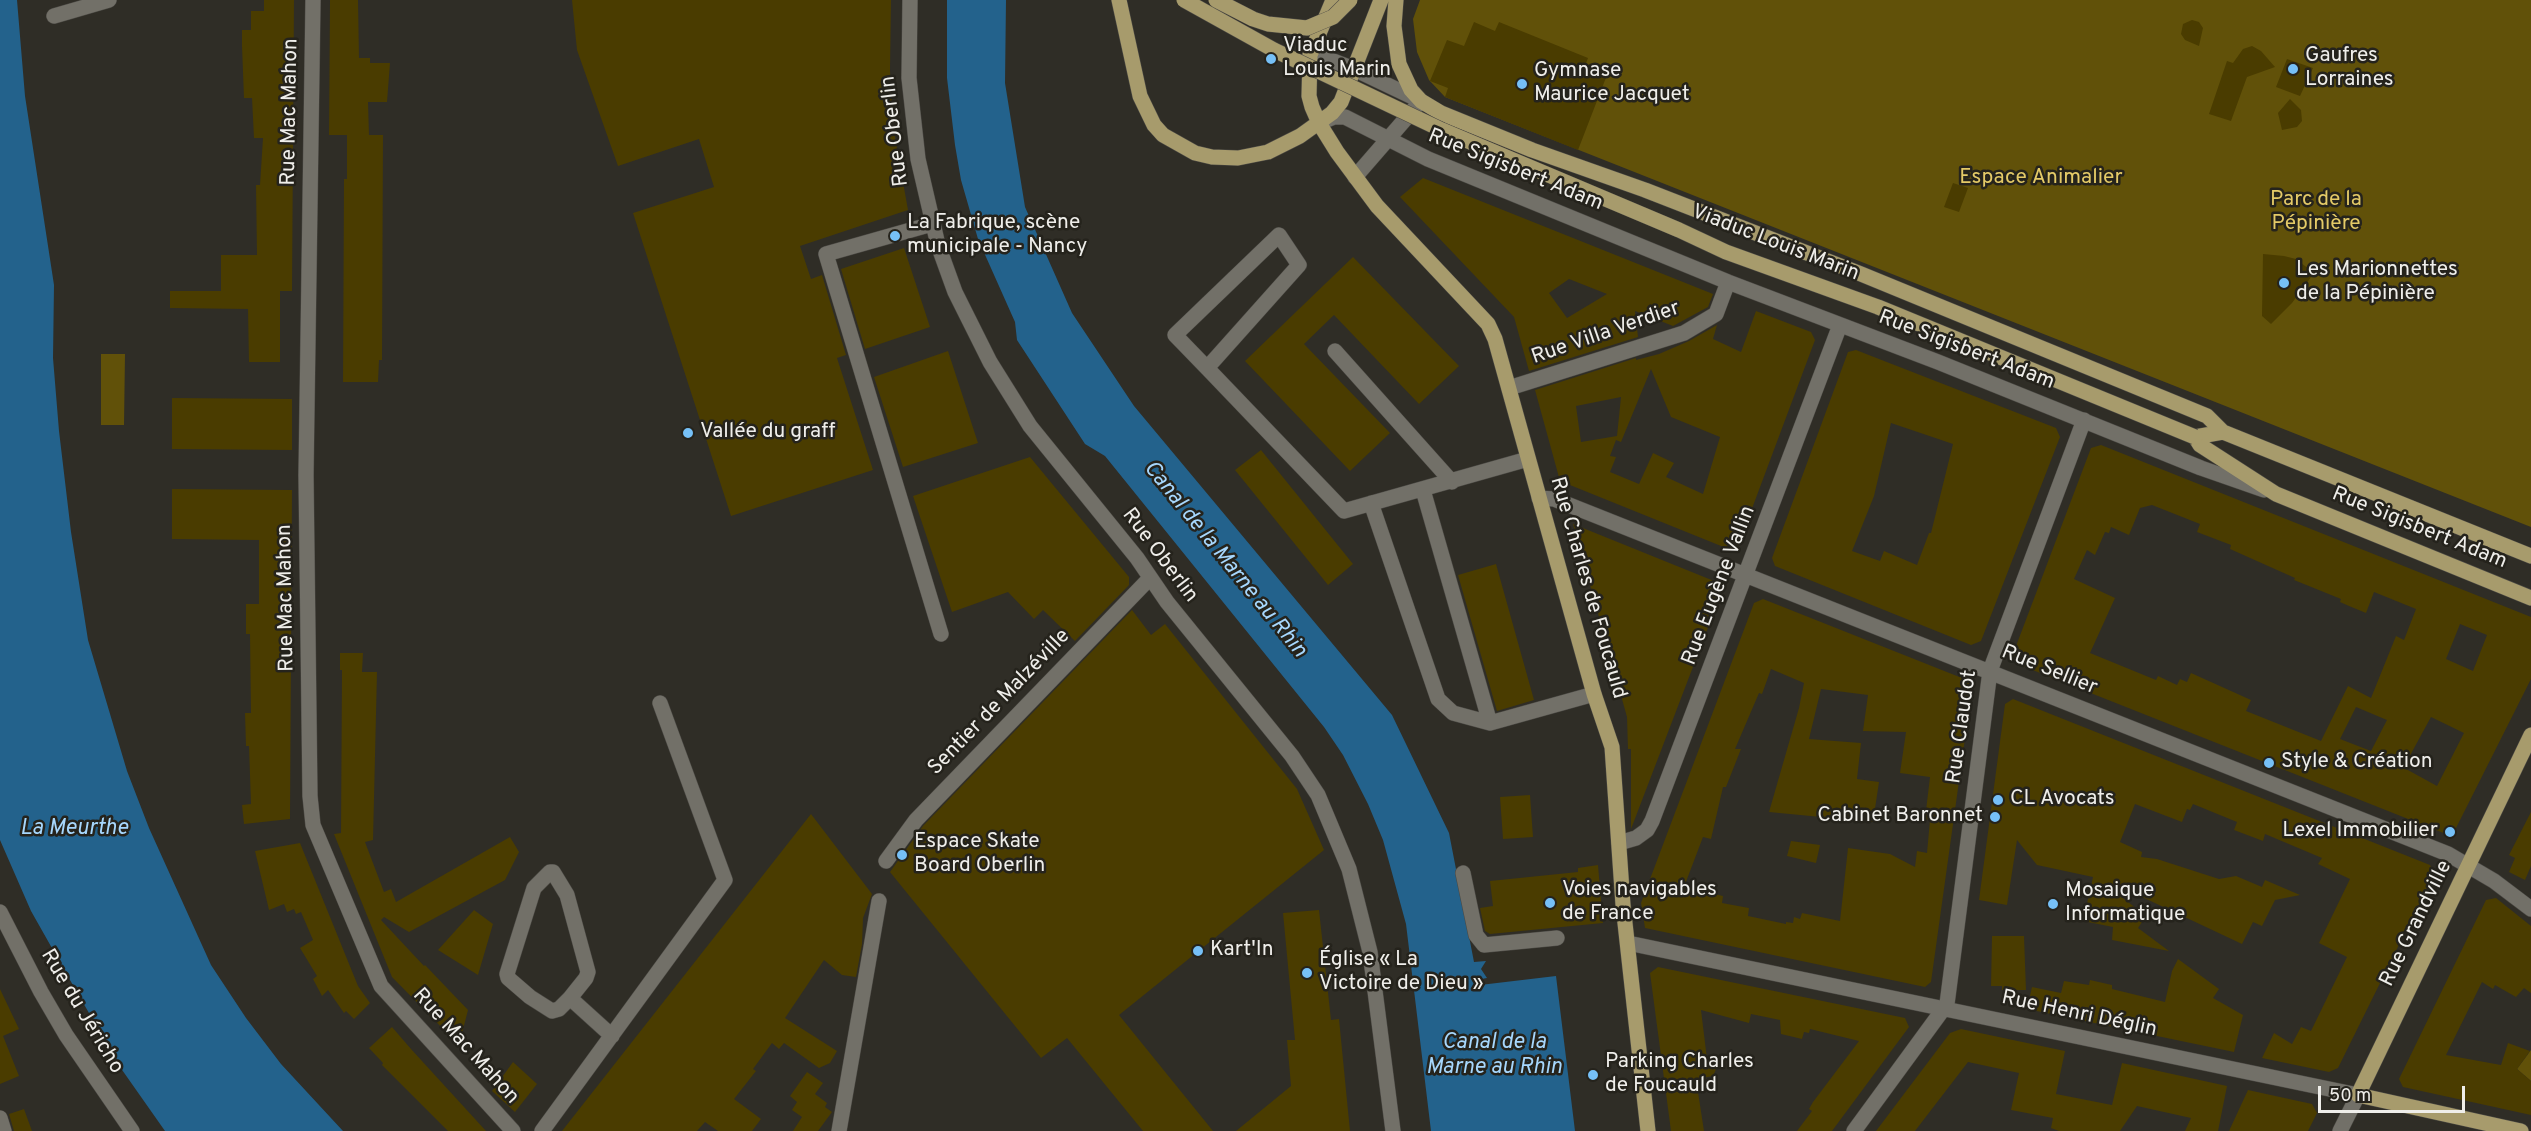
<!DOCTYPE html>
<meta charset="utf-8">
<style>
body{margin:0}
#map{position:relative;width:2531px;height:1131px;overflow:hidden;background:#2f2d26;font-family:Overpass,sans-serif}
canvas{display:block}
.scale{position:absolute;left:2318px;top:1086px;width:147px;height:27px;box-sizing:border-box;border:3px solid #efeeea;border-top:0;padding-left:8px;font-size:18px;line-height:21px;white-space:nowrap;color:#efeeea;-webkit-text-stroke:4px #25231c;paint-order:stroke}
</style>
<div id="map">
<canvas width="2531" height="1131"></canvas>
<div class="scale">50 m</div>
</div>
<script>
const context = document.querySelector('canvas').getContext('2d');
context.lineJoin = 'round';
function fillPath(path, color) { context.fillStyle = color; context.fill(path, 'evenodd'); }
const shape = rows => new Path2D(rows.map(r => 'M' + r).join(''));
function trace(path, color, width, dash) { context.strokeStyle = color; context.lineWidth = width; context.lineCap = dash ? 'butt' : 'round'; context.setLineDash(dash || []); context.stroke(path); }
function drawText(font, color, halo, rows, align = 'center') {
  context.font = font + ' Overpass,sans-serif'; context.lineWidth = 5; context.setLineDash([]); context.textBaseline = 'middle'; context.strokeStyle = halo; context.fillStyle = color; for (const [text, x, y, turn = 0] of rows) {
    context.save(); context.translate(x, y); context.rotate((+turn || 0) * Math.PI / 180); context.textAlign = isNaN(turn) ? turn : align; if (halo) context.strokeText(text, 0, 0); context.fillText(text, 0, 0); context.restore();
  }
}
const green = shape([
 [1420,0,2531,0,2531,527,1445,97,1429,80,1417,52,1413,19],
 [101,354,125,354,124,425,101,425],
 [2531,1050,2531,1081,2517,1069]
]);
const water = shape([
 [0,0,17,0,25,96,54,285,53,358,59,431,71,532,88,640,127,771,149,828,211,965,246,1018,281,1064,343,1131,165,1131,120,1067,70,980,31,911,0,840],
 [947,0,1006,0,1005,83,1025,207,1072,313,1134,406,1392,715,1449,833,1474,962,1486,961,1481,969,1487,978,1476,980,1477,983,1480,985,1556,976,1575,1131,1431,1131,1406,924,1383,840,1368,804,1343,755,1324,727,1105,456,1085,444,1017,340,1015,322,978,239,961,180,955,145,947,78]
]);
const building = shape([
 [264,0,294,0,292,291,280,291,280,362,249,362,248,309,170,308,170,291,221,291,221,255,257,255,256,185,260,185,263,138,254,138,252,98,244,98,242,46,242,30,251,30,251,11,264,11],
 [330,0,358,0,359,58,370,58,370,63,390,63,387,102,368,102,369,135,383,135,382,360,379,360,378,382,343,382,344,179,347,179,347,135,329,135],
 [572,0,891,0,890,70,893,126,908,210,800,246,811,279,822,275,846,355,837,358,873,470,731,516,633,213,714,187,699,139,618,166,577,50],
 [2192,20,2199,22,2203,28,2199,46,2185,40,2181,34,2183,24],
 [1474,22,1495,31,1499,22,1588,58,1585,66,1607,75,1578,150,1445,97,1448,88,1430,81,1447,40,1464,46],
 [2252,46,2261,51,2275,67,2247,77,2231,121,2209,114,2227,61,2233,63,2243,49],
 [2287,59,2313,68,2300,96,2276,87],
 [2290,99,2301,110,2302,121,2297,127,2282,130,2278,113],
 [1423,178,1713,294,1708,307,1673,326,1635,311,1638,337,1529,371,1514,317,1400,197],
 [1569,279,1607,294,1567,318,1549,293],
 [1953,183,1968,188,1959,212,1944,207],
 [904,248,930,327,865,349,841,269],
 [2263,254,2284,256,2296,259,2314,273,2292,303,2271,324,2262,316],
 [1353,257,1459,366,1419,404,1334,315,1304,344,1390,433,1350,471,1245,361],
 [1756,311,1811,332,1815,340,1738,546,1731,550,1560,481,1535,390,1636,358,1636,360,1659,354,1689,341,1717,325,1713,339,1741,352],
 [1651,369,1671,417,1720,437,1703,494,1666,477,1674,463,1653,453,1639,484,1610,472,1616,457,1610,456,1616,440,1621,442],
 [1621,397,1617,436,1581,442,1576,406],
 [1856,350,2056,428,2060,437,1981,641,1971,645,1775,566,1772,558,1848,352],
 [1891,423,1953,444,1931,533,1929,533,1917,565,1884,551,1880,561,1852,551,1874,496],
 [948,351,978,443,903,467,874,377],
 [172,398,292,399,292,450,172,449],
 [2101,445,2531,617,2531,679,2455,830,2446,834,2015,663,2013,654,2091,448],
 [2152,505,2200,524,2197,532,2231,545,2230,549,2295,578,2294,580,2341,599,2340,602,2349,606,2366,613,2374,592,2416,609,2404,640,2396,636,2371,698,2348,686,2321,741,2246,711,2251,700,2191,673,2187,682,2180,679,2177,685,2158,676,2156,680,2090,653,2115,598,2074,579,2087,550,2095,555,2105,532,2109,533,2111,527,2129,535,2140,508],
 [2460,624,2487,635,2473,671,2446,659],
 [2356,707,2387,720,2371,751,2340,739],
 [2431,717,2464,733,2437,786,2406,769,2409,762,2407,761],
 [1261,450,1353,564,1328,585,1235,470],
 [1030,457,1129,577,1129,585,1075,641,1043,610,1034,619,1008,592,952,612,913,496],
 [172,489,292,490,290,819,244,824,242,805,251,804,249,746,246,746,245,713,251,713,250,634,246,634,246,604,259,604,259,540,172,539],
 [1573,524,1719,583,1722,591,1631,829,1631,749,1628,749,1627,717],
 [1496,564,1534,700,1497,711,1458,575],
 [1763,599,1967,680,1972,688,1931,982,1925,987,1645,928,1641,903,1754,603],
 [1771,669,1804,683,1799,708,1769,812,1873,822,1879,782,1857,779,1861,743,1809,739,1821,689,1868,695,1863,731,1906,732,1900,773,1930,777,1925,819,1930,820,1927,853,1917,851,1915,867,1890,854,1848,848,1840,921,1802,913,1800,919,1794,917,1793,923,1786,922,1786,924,1748,916,1749,908,1722,903,1723,896,1684,887,1703,837,1711,839,1723,787,1726,787,1741,749,1735,749,1759,693,1762,694],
 [1132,610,1151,635,1165,624,1297,789,1324,850,1119,1015,1213,1131,1143,1131,1067,1038,1041,1058,890,872,923,826],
 [340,653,363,653,362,672,377,672,373,840,365,842,384,892,391,889,396,902,510,837,519,852,505,880,409,932,384,917,381,920,424,966,425,965,468,1010,459,1045,392,977,334,834,341,833,342,670,340,670],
 [2013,699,2430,865,2434,874,2338,1068,2329,1072,2262,1058,2274,1033,2292,1044,2301,1027,2311,1031,2347,957,2319,943,2350,879,2318,864,2322,858,2265,834,2263,841,2234,830,2237,822,2193,804,2190,810,2187,809,2182,822,2135,804,2120,842,2142,852,2141,857,2157,859,2219,879,2236,876,2262,887,2265,880,2300,895,2275,900,2262,926,2253,922,2242,944,2123,888,2119,895,2146,916,2138,928,2169,951,2112,940,2113,927,2083,921,2093,877,2037,865,2017,840,2007,905,1979,900,2005,704],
 [1530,795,1533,837,1503,839,1500,797],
 [2531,812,2531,866,2525,880,2509,872,2515,858,2509,855],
 [811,814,872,894,863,918,862,944,856,977,842,975,824,960,785,1018,837,1051,830,1063,819,1068,784,1043,779,1049,772,1043,753,1069,756,1071,734,1099,761,1119,752,1131,718,1131,705,1122,697,1131,562,1131],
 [1791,841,1820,845,1816,863,1787,856],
 [300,843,358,986,370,1003,354,1019,346,1011,344,1013,328,990,322,996,313,979,317,976,300,948,313,940,301,912,296,914,294,909,287,912,284,904,269,910,255,851],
 [1598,865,1603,923,1490,934,1485,931,1480,908,1493,906,1490,881,1578,872,1578,868],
 [2496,898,2531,926,2531,993,2524,988,2516,997,2495,985,2493,989,2482,982,2446,1055,2501,1065,2508,1043,2530,1051,2517,1069,2531,1081,2531,1115,2403,1087,2399,1079,2486,900],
 [474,910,493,924,478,975,438,950],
 [1319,910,1331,1020,1339,1019,1350,1131,1236,1131,1291,1086,1287,1040,1295,1040,1283,913],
 [1992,936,2024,936,2026,990,2002,990,2002,986,1991,986],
 [2178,959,2219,989,2213,998,2243,1015,2234,1052,2027,1009,2032,987,2061,993,2064,981,2089,985,2090,980,2112,985,2112,989,2165,1002,2172,971],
 [1658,967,1905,1018,1909,1027,1832,1131,1797,1131,1812,1111,1809,1109,1813,1102,1859,1041,1810,1029,1809,1033,1804,1032,1802,1039,1781,1034,1780,1020,1751,1014,1749,1023,1701,1010,1707,1059,1722,1056,1713,1076,1696,1079,1704,1131,1671,1131,1650,973],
 [0,989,19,1029,3,1036,19,1076,0,1084],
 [392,1027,411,1049,486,1131,448,1131,382,1065,383,1063,369,1048],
 [1961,1029,2065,1051,2056,1094,2112,1105,2122,1063,2227,1086,2218,1131,2185,1131,2191,1118,2137,1106,2120,1131,2059,1131,2051,1128,2053,1118,2011,1110,2019,1073,1968,1062,1915,1131,1876,1131,1950,1033],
 [513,1062,537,1084,515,1112,492,1091],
 [807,1072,823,1083,815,1094,827,1103,825,1107,832,1112,818,1131,793,1131,802,1117,792,1110,797,1102,790,1096],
 [2248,1090,2312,1104,2317,1113,2308,1131,2229,1131],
 [24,1109,32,1131,14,1131,9,1114]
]);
const minor = shape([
 [313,0,306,475,310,796,313,825,381,986,513,1131],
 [910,0,909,78,918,159,938,245,955,292,990,362,1030,426,1137,558,1167,602,1292,756,1318,795,1349,869,1370,952,1393,1131],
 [54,16,109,0],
 [1310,52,1354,69,1421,101,1355,177],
 [1319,123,1334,117,1345,117,1428,159,1728,282,1938,362,2201,468,2264,490],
 [932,224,826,254,941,634],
 [1335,351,1452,482],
 [1207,368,1299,265,1279,235,1175,335,1207,368,1344,511,1528,459],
 [1509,388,1684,333,1716,314,1728,282],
 [1423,490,1490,723],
 [1539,498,1554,499,2448,854,2494,881,2531,909],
 [1371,503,1438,699,1453,713,1490,723,1594,694],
 [1619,843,1636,838,1647,830,1652,821,1840,325],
 [886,861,916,820,1150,578],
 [1463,873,1476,935,1484,945,1557,938],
 [0,912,41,992,66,1035,132,1131],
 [1628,943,2358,1095,2340,1131],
 [570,998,586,978,588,972,567,895,553,872,550,872,534,888,507,974,508,978,530,997,552,1011,559,1009,570,998,612,1036],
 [0,1118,4,1131],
 [542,1131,725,880,660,703],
 [839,1131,879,901],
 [1854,1131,1947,1004,1990,671,2084,420]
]);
const major = shape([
 [1119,0,1140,96,1154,125,1163,135,1195,153,1212,157,1238,158,1268,152,1300,136,1332,113,1341,102,1381,0],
 [1333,0,1310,55,1309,96,1312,107,1319,123,1337,152,1377,206,1488,324,1495,339,1594,694,1612,747,1623,905,1648,1131],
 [1396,0,1394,26,1399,64,1411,90,1421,101,1441,113,1532,150,1645,190,1861,274,2207,416,2223,432,2531,556],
 [2223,432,2195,437,2200,445,2276,494,2531,598],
 [2521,1131,2358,1095,2531,735]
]);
const majorBridge = shape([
 [1184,0,1274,50,1442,130,1679,230,1726,252,1878,307,2195,437],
 [1216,0,1253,19,1268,24,1307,28,1333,17,1350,0]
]);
const markers = [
 [1271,59,6,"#76c0f7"],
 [2293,69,6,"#76c0f7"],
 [1522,84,6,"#76c0f7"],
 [895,236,6,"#76c0f7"],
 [2284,283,6,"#76c0f7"],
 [688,433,6,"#76c0f7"],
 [2269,763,6,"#76c0f7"],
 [1998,800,6,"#76c0f7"],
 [1995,817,6,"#76c0f7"],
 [2450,832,6,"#76c0f7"],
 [902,855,6,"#76c0f7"],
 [1550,903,6,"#76c0f7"],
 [2053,904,6,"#76c0f7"],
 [1198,951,6,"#76c0f7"],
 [1307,973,6,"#76c0f7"],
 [1593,1075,6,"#76c0f7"]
];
const poiNames = [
 ["Viaduc",1283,47],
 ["Louis Marin",1283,71],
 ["Gaufres",2305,57],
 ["Lorraines",2305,81],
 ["Gymnase",1534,72],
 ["Maurice Jacquet",1534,96],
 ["La Fabrique, scène",907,224],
 ["municipale - Nancy",907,248],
 ["Les Marionnettes",2296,271],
 ["de la Pépinière",2296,295],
 ["Vallée du graff",700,433],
 ["Style & Création",2281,763],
 ["CL Avocats",2010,800],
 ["Cabinet Baronnet",1983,817,"right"],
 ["Lexel Immobilier",2438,832,"right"],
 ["Espace Skate",914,843],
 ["Board Oberlin",914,867],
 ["Voies navigables",1562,891],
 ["de France",1562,915],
 ["Mosaique",2065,892],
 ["Informatique",2065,916],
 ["Kart'In",1210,951],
 ["Église « La",1319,961],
 ["Victoire de Dieu »",1319,985],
 ["Parking Charles",1605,1063],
 ["de Foucauld",1605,1087]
];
const streetNames = [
 ["Rue Mac Mahon",291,112,-89],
 ["Rue Oberlin",896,131,-97],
 ["Rue Sigisbert Adam",1515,171,22],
 ["Viaduc Louis Marin",1775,244,21],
 ["Rue Villa Verdier",1606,334,-19],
 ["Rue Sigisbert Adam",1966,351,21],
 ["Rue Sigisbert Adam",2419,529,22],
 ["Rue Oberlin",1159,556,53],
 ["Rue Eugène Vallin",1720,586,-69],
 ["Rue Charles de Foucauld",1587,588,74],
 ["Rue Mac Mahon",287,598,-91],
 ["Rue Sellier",2049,671,22],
 ["Sentier de Malzéville",1000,703,-46],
 ["Rue Claudot",1963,727,-82],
 ["Rue Grandville",2417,924,-64],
 ["Rue du Jéricho",81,1012,59],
 ["Rue Henri Déglin",2079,1015,12],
 ["Rue Mac Mahon",465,1047,48]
];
const parkNames = [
 ["Espace Animalier",2041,179],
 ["Parc de la",2316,201],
 ["Pépinière",2316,225]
];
const waterNames = [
 ["Canal de la Marne au Rhin",1224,560,51],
 ["La Meurthe",74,830],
 ["Canal de la",1494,1044],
 ["Marne au Rhin",1494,1069]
];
fillPath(green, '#615109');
fillPath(water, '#23628c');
fillPath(building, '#4a3c00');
trace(minor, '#4b4944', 16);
trace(major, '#4b4944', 16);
trace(minor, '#727068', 15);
trace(major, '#a79b6c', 15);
trace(majorBridge, '#4b4944', 16, []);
trace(majorBridge, '#a79b6c', 15);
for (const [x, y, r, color] of markers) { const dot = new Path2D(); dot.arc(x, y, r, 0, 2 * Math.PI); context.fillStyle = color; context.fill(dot); trace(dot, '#25231c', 2); }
drawText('21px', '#efeeea', '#25231c', poiNames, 'left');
drawText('21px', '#efeeea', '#25231c', streetNames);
drawText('21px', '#e4ca67', '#25231c', parkNames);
drawText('italic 22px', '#a6d7fd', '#25231c', waterNames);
</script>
